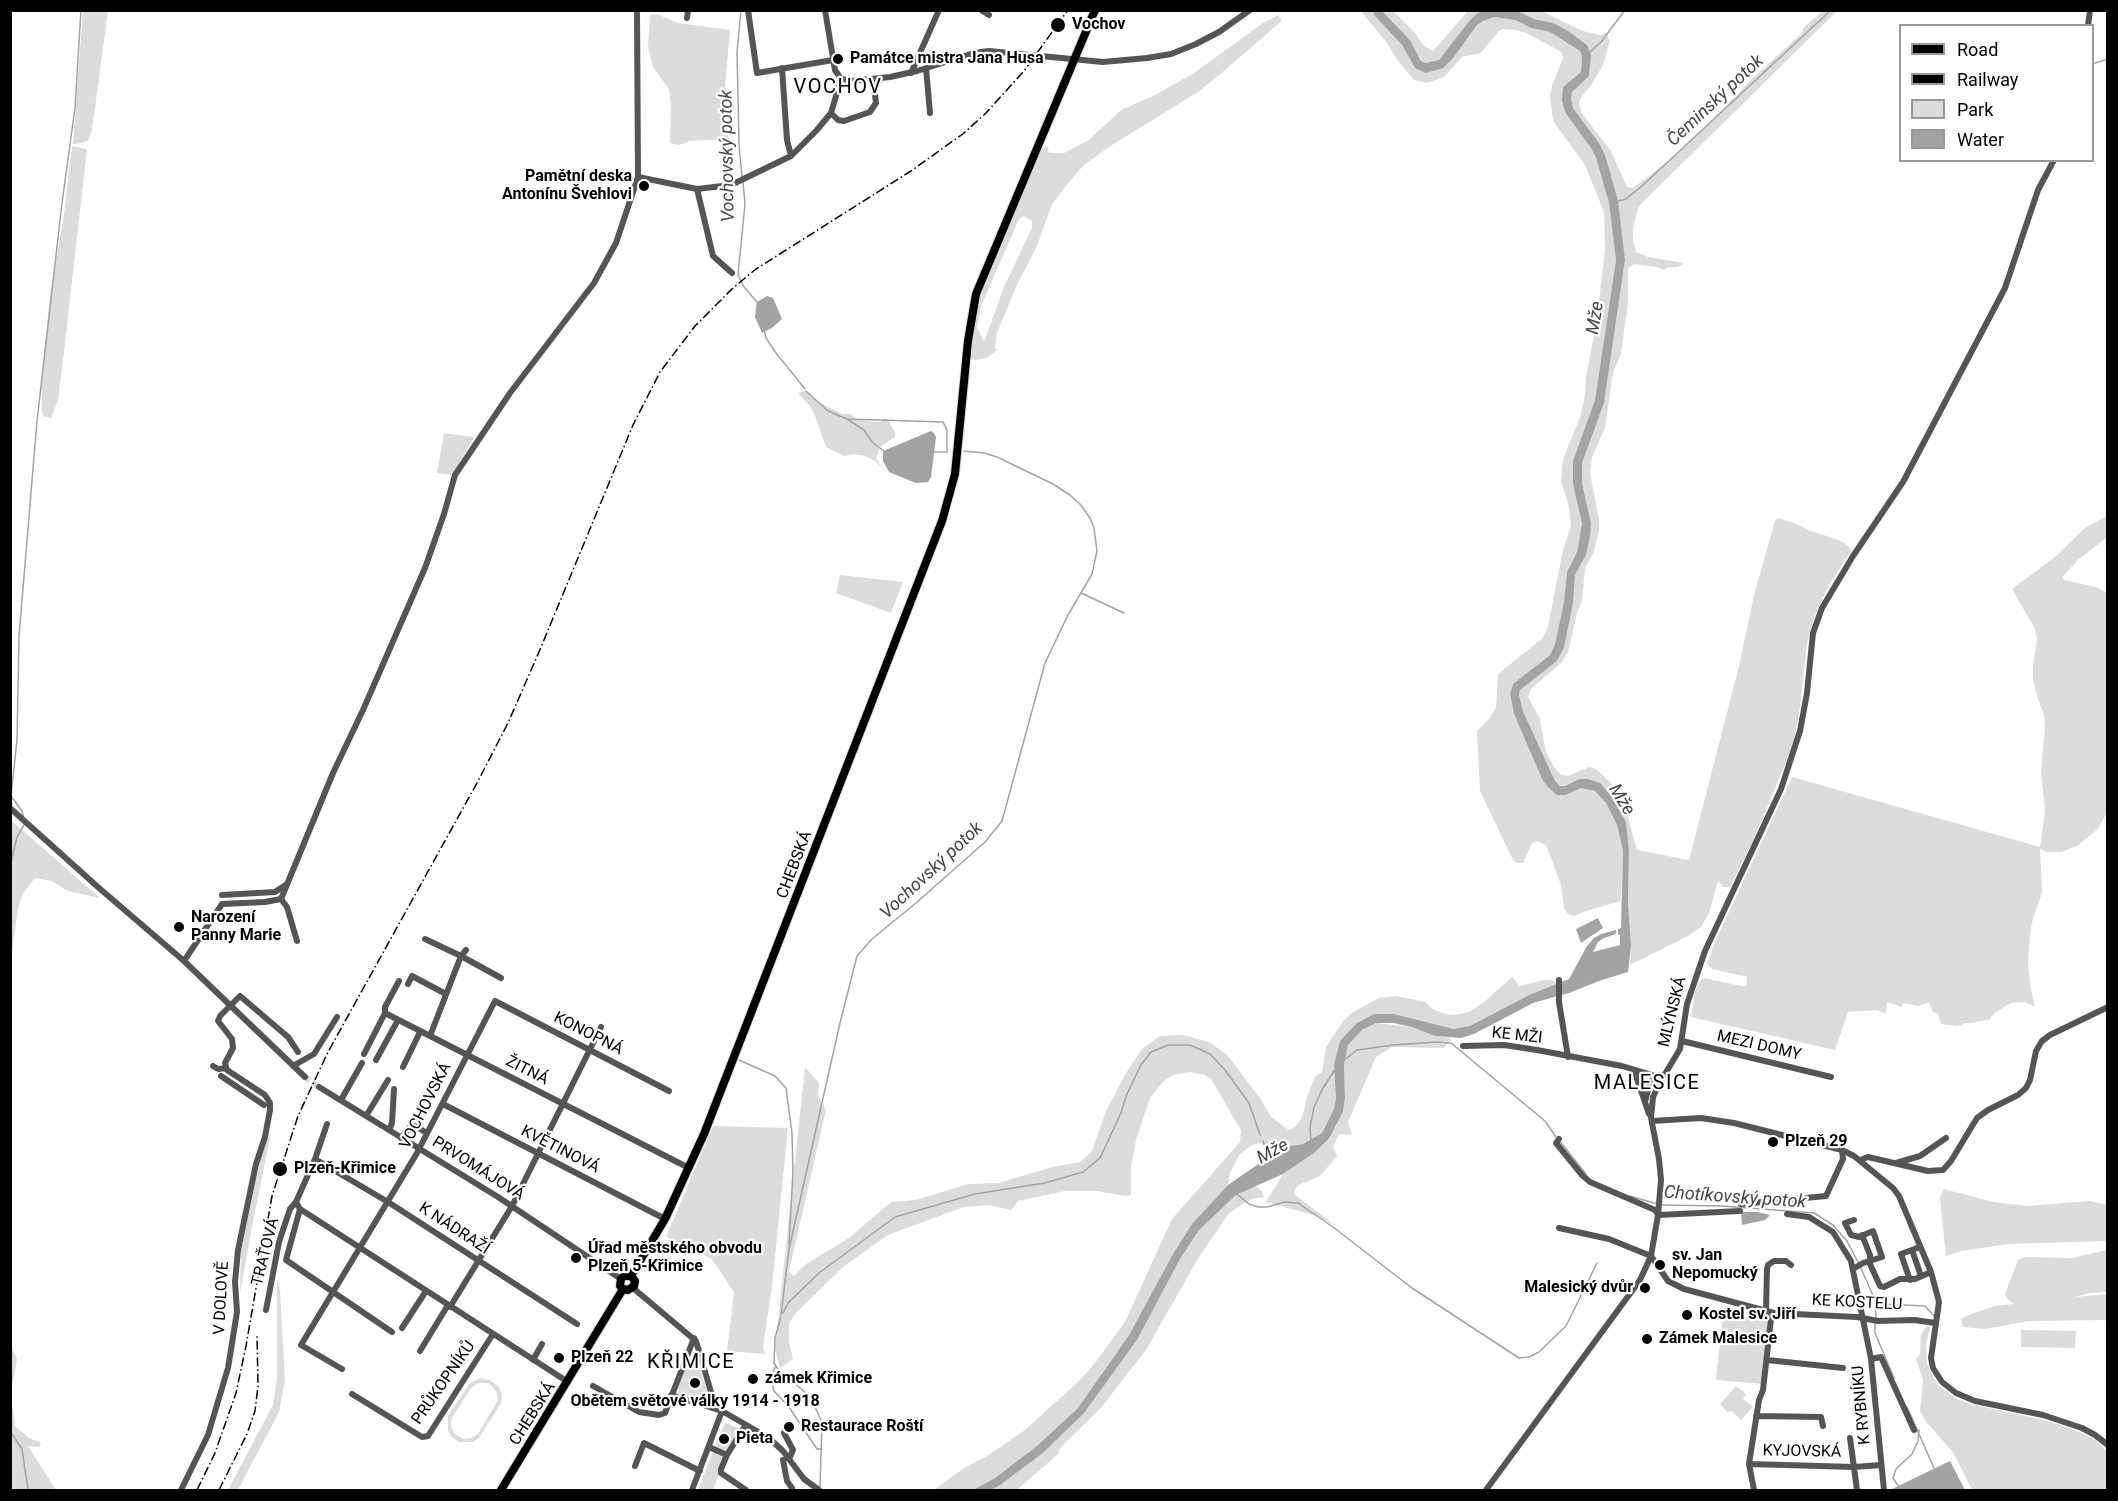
<!DOCTYPE html>
<meta charset="utf-8">
<style>
body{margin:0}
#map{position:relative;width:2118px;height:1501px;overflow:hidden;background:#fff;font-family:Roboto,sans-serif}
canvas{display:block}
.frame{position:absolute;inset:0;border:12px solid #000;pointer-events:none}
.legend{position:absolute;left:1899px;top:24px;width:195px;height:138px;box-sizing:border-box;background:#fff;border:2px solid #999;margin:0;padding:8px 10px;list-style:none;font-size:18px;color:#000}
.legend li{display:flex;align-items:center;gap:12px;height:30px}
.legend b{width:30px;border:2px solid #999}
</style>
<div id="map">
<canvas width="2118" height="1501"></canvas>
<div class="frame"></div>
<ul class="legend">
<li><b style="height:8px;background:#000"></b>Road</li>
<li><b style="height:8px;background:#000"></b>Railway</li>
<li><b style="height:16px;background:#dcdcdc"></b>Park</li>
<li><b style="height:16px;background:#a3a3a3"></b>Water</li>
</ul>
</div>
<script>
const context = document.querySelector('canvas').getContext('2d');
context.lineJoin = 'round';
function fillPath(path, color) { context.fillStyle = color; context.fill(path, 'evenodd'); }
const shape = rows => new Path2D(rows.map(r => 'M' + r).join(''));
function trace(path, color, width, dash) { context.strokeStyle = color; context.lineWidth = width; context.lineCap = dash ? 'butt' : 'round'; context.setLineDash(dash || []); context.stroke(path); }
function drawText(font, color, halo, rows, align = 'center') {
  context.font = font + ' Roboto,sans-serif'; context.lineWidth = 4.5; context.setLineDash([]); context.textBaseline = 'middle'; context.strokeStyle = halo; context.fillStyle = color; for (const [text, x, y, turn = 0] of rows) {
    context.save(); context.translate(x, y); context.rotate((+turn || 0) * Math.PI / 180); context.textAlign = isNaN(turn) ? turn : align; if (halo) context.strokeText(text, 0, 0); context.fillText(text, 0, 0); context.restore();
  }
}
const green = shape([
 [83,11,108,11,92,130,88,141,76,144,73,144],
 [1361,11,1373,11,1374,15,1402,45,1415,68,1454,57,1477,25,1483,21,1494,17,1515,20,1531,28,1550,32,1580,51,1582,56,1581,72,1563,87,1596,158,1609,203,1616,260,1595,400,1573,461,1582,523,1577,552,1567,572,1564,602,1555,644,1550,655,1513,684,1510,694,1514,714,1542,779,1566,795,1581,788,1595,791,1606,803,1617,825,1623,851,1621,901,1586,911,1574,916,1568,914,1564,909,1561,885,1546,845,1538,841,1532,843,1523,863,1517,863,1513,860,1480,791,1477,731,1490,718,1496,707,1498,674,1543,638,1548,626,1563,550,1571,526,1569,507,1561,481,1563,459,1580,417,1585,396,1586,377,1596,326,1605,250,1604,212,1585,165,1553,121,1550,96,1552,86,1563,58,1562,53,1558,50,1526,33,1516,30,1503,29,1499,31,1481,53,1462,57,1444,77,1427,83,1414,80,1399,62,1387,43],
 [1382,11,1393,11,1415,33,1423,45,1433,51,1468,11,1486,11,1478,13,1439,60,1426,64,1421,61,1410,40],
 [1510,11,1541,11,1583,31,1600,35,1606,33,1610,41,1603,65,1592,84,1580,99,1579,105,1582,113,1611,151,1627,187,1633,188,1666,163,1710,122,1752,79,1802,33,1804,27,1811,21,1823,11,1837,11,1639,206,1633,227,1633,242,1636,252,1648,257,1684,263,1678,267,1669,267,1664,270,1657,267,1634,264,1628,269,1628,302,1621,354,1613,372,1605,428,1592,457,1590,473,1599,519,1599,531,1593,554,1585,568,1582,601,1577,613,1568,652,1562,662,1531,689,1529,694,1528,697,1540,719,1546,752,1554,767,1561,775,1568,776,1589,767,1596,769,1616,788,1622,796,1637,850,1689,860,1739,666,1754,595,1775,521,1778,518,1794,523,1811,531,1836,539,1846,544,1852,550,1829,585,1813,620,1807,643,1800,707,1793,745,1754,839,1730,887,1724,887,1718,881,1709,913,1701,927,1688,936,1630,965,1631,946,1628,902,1629,851,1626,822,1613,798,1579,779,1564,786,1560,786,1555,781,1523,711,1519,695,1520,690,1557,661,1575,575,1586,555,1591,523,1582,483,1582,463,1604,403,1625,260,1605,155,1599,143,1573,108,1571,99,1572,92,1591,55,1553,23,1534,19,1517,11],
 [657,14,678,23,730,30,725,86,729,108,728,139,690,141,679,145,670,143,671,109,669,89,653,67,648,47,650,15],
 [1278,15,1282,20,1277,25,1218,76,1198,92,1112,145,1084,165,1074,176,1052,204,1037,246,1016,287,997,333,995,348,997,350,987,358,976,360,970,359,975,317,984,284,1039,152,1047,145,1049,153,1064,153,1089,140,1121,110,1155,95,1194,73,1263,23],
 [1024,216,1032,221,1032,228,1004,287,984,342,977,327,981,306,1019,219],
 [72,146,87,149,62,369,58,400,51,418,43,416,42,411,41,383,50,297,64,214],
 [806,391,817,401,842,414,850,414,857,419,867,421,881,422,885,418,888,420,895,432,895,437,880,447,876,458,882,468,875,461,865,456,854,454,844,456,826,447,815,416,810,406,798,393],
 [444,433,474,437,452,475,437,473],
 [2107,516,2107,537,2078,560,2063,576,2064,580,2096,587,2107,593,2107,812,2098,829,2077,846,2061,852,2046,852,2040,848,2042,893,2033,918,2030,934,2028,964,2031,990,2035,1007,2025,1002,2011,1003,1994,1013,1990,1019,1972,1023,1965,1023,1958,1026,1941,1024,1938,1014,1933,1012,1929,1002,1918,1006,1903,1003,1902,1007,1887,1002,1886,1014,1877,1010,1848,1012,1835,1050,1691,1017,1695,992,1699,982,1704,978,1741,986,1746,986,1747,977,1712,969,1707,964,1714,944,1792,777,2040,847,2045,811,2041,772,2045,725,2044,715,2037,696,2033,678,2033,665,2037,640,2035,629,2012,589,2055,557,2085,528],
 [840,575,903,582,891,613,836,593],
 [13,822,100,898,68,891,52,881,35,878,23,893,18,909,11,958,10,824],
 [1512,977,1520,986,1544,980,1552,980,1557,984,1529,995,1470,1026,1459,1029,1437,1027,1414,1019,1394,1014,1374,1014,1357,1023,1335,1065,1336,1098,1334,1109,1322,1133,1303,1144,1290,1146,1274,1153,1267,1146,1259,1143,1252,1145,1239,1155,1230,1173,1228,1185,1192,1224,1173,1254,1129,1335,1078,1408,1038,1445,995,1478,973,1490,934,1490,964,1468,987,1456,1025,1430,1080,1380,1095,1363,1125,1322,1172,1219,1240,1142,1241,1130,1211,1079,1205,1075,1190,1072,1173,1075,1163,1082,1150,1098,1136,1140,1131,1167,1131,1195,1126,1196,1097,1191,1065,1191,1018,1201,1011,1210,989,1205,964,1207,888,1235,843,1267,795,1314,789,1323,789,1342,793,1359,780,1368,775,1349,805,1067,819,1083,818,1095,826,1110,789,1271,794,1276,806,1264,849,1238,891,1202,916,1200,968,1184,998,1183,1053,1167,1080,1162,1092,1151,1106,1111,1126,1073,1143,1048,1160,1036,1184,1035,1211,1043,1228,1056,1262,1101,1271,1117,1289,1130,1295,1127,1302,1118,1307,1097,1315,1077,1322,1072,1326,1047,1344,1020,1353,1012,1379,998,1396,996,1425,1002,1434,1010,1450,1015,1460,1014,1469,1012,1483,1003],
 [1376,1023,1412,1027,1435,1036,1452,1038,1444,1048,1392,1047,1376,1057,1348,1122,1352,1135,1339,1134,1333,1147,1337,1156,1320,1176,1299,1185,1296,1188,1294,1194,1336,1226,1317,1216,1266,1202,1283,1174,1314,1153,1330,1139,1343,1112,1345,1098,1344,1065,1348,1045,1362,1030],
 [713,1126,788,1128,772,1287,763,1347,765,1354,727,1351,734,1292,712,1259,666,1237],
 [271,1133,252,1227,240,1294,241,1250,262,1151],
 [1255,1186,1262,1191,1264,1197,1251,1199,1229,1213,1199,1257,1146,1350,1099,1410,1070,1438,1060,1448,1058,1454,1018,1489,1015,1490,991,1490,1044,1452,1084,1413,1137,1340,1180,1259,1198,1230,1236,1195],
 [1944,1189,1993,1202,2027,1206,2090,1201,2107,1205,2107,1241,2008,1244,1961,1251,1946,1256,1940,1198],
 [2107,1250,2107,1292,2089,1293,2076,1297,2107,1294,2107,1320,2029,1321,1985,1329,1963,1327,1961,1319,1971,1314,1995,1306,2014,1304,2006,1297,2005,1294,2018,1260,2026,1257,2072,1258],
 [277,1280,280,1289,285,1380,279,1412,238,1490,228,1490,273,1405,277,1379],
 [1723,1314,1768,1319,1762,1384,1716,1380],
 [1928,1325,1930,1330,1926,1343,1927,1365,1938,1385,1957,1399,1970,1404,2044,1420,2070,1428,2094,1439,2107,1451,2107,1490,1972,1490,1953,1452,1927,1423,1920,1411,1923,1380,1916,1359,1920,1354,1921,1334],
 [2021,1330,2076,1331,2075,1348,2021,1347],
 [10,1343,17,1359,11,1393,15,1426,29,1438,41,1443,39,1447,28,1446,56,1490,11,1490],
 [693,1352,696,1352,703,1380,714,1407,679,1395,678,1389,680,1376],
 [480,1378,490,1380,498,1386,502,1394,501,1403,479,1438,472,1442,459,1442,452,1437,448,1430,448,1416,469,1384],
 [478,1383,488,1383,493,1387,497,1393,498,1400,478,1434,471,1438,463,1439,454,1433,451,1426,452,1418,471,1388],
 [1736,1386,1746,1394,1743,1399,1753,1407,1741,1420,1732,1411,1727,1412,1720,1404],
 [725,1423,741,1429,726,1452,715,1447],
 [713,1451,724,1456,719,1474,713,1490,698,1490]
]);
const water = shape([
 [1486,10,1517,11,1534,19,1553,23,1568,31,1587,45,1591,55,1589,76,1572,92,1571,99,1573,108,1599,143,1605,155,1618,201,1625,260,1604,403,1582,463,1582,483,1591,523,1590,536,1586,555,1575,575,1573,603,1564,647,1557,661,1520,690,1519,695,1523,711,1555,781,1560,786,1565,786,1579,779,1588,779,1600,783,1613,798,1626,822,1629,851,1628,902,1631,946,1628,972,1599,981,1569,993,1533,1003,1474,1034,1461,1038,1435,1036,1412,1027,1393,1023,1376,1023,1362,1030,1348,1045,1344,1065,1345,1098,1343,1112,1329,1139,1314,1153,1283,1174,1236,1195,1199,1230,1180,1259,1137,1340,1084,1413,1044,1452,1000,1485,991,1490,973,1490,995,1478,1038,1445,1078,1408,1129,1335,1173,1254,1192,1224,1228,1185,1274,1153,1290,1146,1303,1144,1322,1133,1334,1109,1336,1098,1334,1065,1340,1041,1357,1023,1374,1014,1394,1014,1453,1029,1470,1026,1529,995,1569,979,1587,946,1594,938,1601,934,1616,930,1616,934,1604,938,1598,942,1593,952,1620,945,1620,935,1618,935,1618,929,1621,928,1623,851,1617,825,1606,803,1595,791,1581,788,1566,795,1557,795,1548,787,1542,779,1514,714,1510,694,1513,684,1550,655,1555,644,1564,602,1567,572,1577,552,1582,523,1573,484,1573,461,1595,400,1616,260,1609,203,1596,158,1591,148,1565,112,1562,100,1563,87,1581,72,1582,56,1580,51,1550,32,1531,28,1515,20,1494,17,1483,21,1477,25,1454,57,1443,68,1426,73,1415,68,1402,45,1374,15,1373,11,1382,11,1410,40,1421,61,1426,63,1439,60,1471,19,1478,13],
 [767,296,773,298,782,319,772,328,762,333,755,317,756,307,757,302],
 [931,431,934,433,936,437,931,477,928,482,916,483,889,472,883,461,883,451],
 [1598,918,1603,928,1581,943,1576,929],
 [1741,1212,1758,1212,1770,1215,1765,1220,1742,1225],
 [1950,1461,1965,1490,1893,1490,1892,1489]
]);
const stream = shape([
 [741,10,737,52,739,144,742,177],
 [1589,53,1601,42,1625,10],
 [2095,63,2108,59],
 [743,182,745,204,738,275,744,287,757,302],
 [1618,201,1626,199,1643,185,1831,10],
 [764,330,766,338,776,353,805,389],
 [806,391,828,411,847,419,943,422,947,430,947,452,934,452],
 [847,419,864,430,872,442,884,451],
 [1081,593,1124,613],
 [24,818,22,811,11,796,17,740,19,636,37,421,62,203,75,108,81,10],
 [10,866,17,837,24,825],
 [739,1060,775,1076,786,1088,792,1133,793,1171,789,1244],
 [1343,1061,1357,1050,1393,1045,1436,1042,1451,1043,1545,1121,1556,1137],
 [1559,1140,1586,1174],
 [1263,1141,1269,1157],
 [1311,1142,1310,1128,1314,1107,1323,1088,1334,1071],
 [1237,1194,1249,1204,1258,1207,1267,1207,1285,1202,1298,1203,1333,1227,1412,1288,1519,1358,1529,1357,1539,1352,1566,1326,1597,1263],
 [1630,1196,1657,1204],
 [1662,1205,1722,1206,1814,1213,1833,1225,1847,1241,1858,1262],
 [1860,1266,1875,1300,1876,1318],
 [1876,1301,1884,1304,1925,1306,1934,1316],
 [783,1313,788,1303,819,1273,895,1217,975,1194,1045,1183,1083,1172,1100,1158,1121,1113,1127,1094,1141,1065,1151,1052,1168,1045,1190,1045,1210,1054,1225,1070,1249,1103,1260,1135],
 [781,1315,789,1249,840,1023,857,956,872,939,916,903,985,842,1002,821,1045,663,1068,615,1092,574,1097,551,1094,528,1090,518,1080,504,1070,495,1053,484,997,457,984,453,964,451],
 [781,1317,775,1338,774,1363,781,1374,793,1382,806,1393,817,1411,822,1423,820,1487],
 [1875,1323,1875,1333,1894,1378],
 [775,1367,771,1379,774,1391,789,1407,817,1449,822,1449],
 [1907,1407,1934,1468],
 [10,1431,22,1449,28,1490],
 [1901,1490,1893,1478,1896,1469,1912,1454,1918,1441,1919,1430]
]);
const minorTunnel = shape([
 [305,1077,319,1087]
]);
const minor = shape([
 [748,10,757,73,833,60],
 [825,10,835,70,841,79,852,81,890,77,917,71,974,53,989,51,1103,62,1147,58,1171,54,1196,44,1219,32,1250,10],
 [981,10,989,15],
 [687,18,688,10],
 [2088,26,2090,10],
 [782,68,787,140,791,156],
 [926,68,930,113],
 [911,73,939,10],
 [831,113,838,120,844,121,870,112,876,103,873,79],
 [638,177,697,189,713,256,732,273],
 [697,189,731,185,791,156,816,131,831,113,841,79],
 [10,808,99,888,184,961,305,1077],
 [222,895,275,892,287,884],
 [281,899,333,773,363,710,425,568,444,514,455,475,510,393,594,283,616,243,638,177,637,10],
 [281,899,287,907,297,941],
 [425,939,461,956,430,1036],
 [466,950,461,956,501,978],
 [184,961,222,904,265,902,281,899],
 [1559,980,1559,1002,1568,1057],
 [399,981,385,1007,385,1013,689,1168],
 [408,984,412,976,446,994],
 [1682,1041,1831,1077],
 [1463,1046,1504,1045,1537,1050,1622,1066,1662,1078],
 [364,1054,385,1013],
 [376,1060,398,1020],
 [213,1066,218,1069,226,1068],
 [293,1066,314,1054,337,1017],
 [403,1067,420,1032],
 [1634,1070,1649,1114],
 [221,1076,264,1105],
 [319,1087,498,1197,621,1279],
 [341,1100,362,1063],
 [1645,1102,1650,1082,1656,1076],
 [443,1104,665,1219],
 [366,1116,388,1080],
 [1652,1121,1701,1118,1734,1123,1842,1150,1854,1156,1893,1188,1899,1196,1931,1272,1939,1302,1931,1358,1933,1368,1942,1382,1956,1393,1975,1401,2043,1415,2082,1428,2095,1435,2108,1445],
 [389,1130,392,1123,394,1089],
 [401,1138,411,1126,415,1126,427,1133],
 [1559,1139,1556,1143,1582,1175,1590,1182,1655,1210,1658,1215,1740,1211],
 [315,1159,388,1202,577,1324],
 [1860,1160,1868,1157,1928,1171,1943,1170,1951,1161,1977,1118,1988,1110,2018,1095,2026,1088,2030,1080,2036,1051,2042,1041,2050,1035,2108,1007],
 [1896,1163,1920,1156,1946,1138],
 [296,1202,315,1159,327,1124],
 [1741,1204,1826,1196,1843,1159,1842,1150],
 [300,1209,568,1382],
 [1787,1214,1809,1217,1833,1232,1851,1261,1871,1359,1884,1490],
 [1559,1228,1609,1239,1651,1256],
 [1862,1235,1870,1255,1870,1264,1880,1286,1884,1287,1900,1279,1915,1279,1931,1272],
 [1912,1250,1921,1276],
 [1651,1256,1668,1281,1684,1289,1774,1313,1857,1317,1878,1321,1914,1320,1936,1323],
 [1853,1269,1863,1263,1882,1257,1873,1231,1859,1237,1851,1235,1845,1223,1854,1220],
 [1910,1280,1901,1254,1920,1247],
 [633,1288,696,1341,711,1392,722,1411],
 [450,1307,512,1206,601,1027],
 [266,1310,279,1242,290,1209,296,1202,300,1209,286,1260,392,1332],
 [402,1328,426,1291],
 [420,1351,448,1305],
 [1871,1359,1881,1357,1914,1430],
 [533,1360,542,1344],
 [1767,1360,1843,1368],
 [342,1369,301,1345,417,1153,495,1001,669,1091],
 [593,1386,639,1412,659,1415,665,1413,694,1338],
 [352,1394,422,1437,428,1436,493,1334],
 [671,1395,722,1411,769,1438,783,1451,804,1479,819,1490],
 [1756,1416,1821,1417,1823,1426],
 [743,1429,727,1455,721,1469,721,1473,746,1490],
 [784,1433,793,1450,789,1459],
 [1850,1438,1857,1490],
 [709,1447,727,1455],
 [783,1460,787,1481,792,1488],
 [1749,1464,1854,1467,1881,1465],
 [635,1466,644,1443,700,1471],
 [181,1490,208,1435,228,1368,237,1312,235,1282,238,1250,256,1164,265,1137,270,1110,270,1103,265,1095,227,1070,225,1063,233,1048,232,1039,218,1021,220,1016,240,996,288,1037,298,1052],
 [692,1490,722,1411],
 [1486,1490,1640,1280,1651,1256,1658,1215,1661,1180,1659,1159,1651,1118,1653,1097,1659,1084,1680,1049,1687,1004,1705,951,1781,789,1800,731,1807,693,1813,633,1822,608,1853,556,1903,482,2005,288,2038,190,2054,160],
 [1754,1490,1749,1464,1759,1400,1763,1390,1771,1319,1766,1310,1767,1269,1768,1265,1774,1261,1786,1261,1791,1265]
]);
const major = shape([
 [631,1276,665,1219,704,1134,942,521,955,474,968,341,976,294,1095,10],
 [623,1289,620,1286,621,1279,624,1276,631,1276],
 [623,1289,628,1290,634,1286,635,1281,631,1276],
 [501,1490,623,1289]
]);
const rail = shape([
 [197,1490,215,1453,236,1393,246,1346,272,1196,298,1116,328,1052,477,783,508,723,539,652,633,425,660,372,695,326,733,288,756,269,911,171,964,133,986,113,1024,71,1068,10],
 [219,1490,247,1434,255,1411,258,1386,257,1334]
]);
const markers = [
 [1058,25,8,"#000"],
 [838,59,6,"#000"],
 [644,186,6,"#000"],
 [179,927,6,"#000"],
 [1773,1142,6,"#000"],
 [280,1169,8,"#000"],
 [576,1258,6,"#000"],
 [1660,1265,6,"#000"],
 [1645,1288,6,"#000"],
 [1687,1315,6,"#000"],
 [1647,1339,6,"#000"],
 [559,1358,6,"#000"],
 [753,1379,6,"#000"],
 [695,1383,6,"#000"],
 [789,1427,6,"#000"],
 [724,1439,6,"#000"]
];
const poiNames = [
 ["Vochov",1072,25],
 ["Památce mistra Jana Husa",850,59],
 ["Pamětní deska",632,177,"right"],
 ["Antonínu Švehlovi",632,195,"right"],
 ["Narození",191,918],
 ["Panny Marie",191,936],
 ["Plzeň 29",1785,1142],
 ["Plzeň-Křimice",294,1169],
 ["Úřad městského obvodu",588,1249],
 ["Plzeň 5-Křimice",588,1267],
 ["sv. Jan",1672,1256],
 ["Nepomucký",1672,1274],
 ["Malesický dvůr",1633,1288,"right"],
 ["Kostel sv. Jiří",1699,1315],
 ["Zámek Malesice",1659,1339],
 ["Plzeň 22",571,1358],
 ["zámek Křimice",765,1379],
 ["Obětem světové války 1914 - 1918",695,1402,"center"],
 ["Restaurace Roští",801,1427],
 ["Pieta",736,1439]
];
const streetNames = [
 ["CHEBSKÁ",795,865,-69],
 ["MLÝNSKÁ",1673,1012,-76],
 ["KONOPNÁ",588,1034,27],
 ["KE MŽI",1517,1036,6],
 ["MEZI DOMY",1759,1046,13],
 ["ŽITNÁ",527,1071,27],
 ["VOCHOVSKÁ",426,1106,-63],
 ["KVĚTINOVÁ",560,1150,27],
 ["PRVOMÁJOVÁ",478,1169,32],
 ["K NÁDRAŽÍ",454,1229,33],
 ["TRAŤOVÁ",266,1252,-76],
 ["V DOLOVĚ",222,1298,-87],
 ["KE KOSTELU",1857,1303,3],
 ["PRŮKOPNÍKŮ",444,1383,-55],
 ["K RYBNÍKU",1862,1405,-95],
 ["CHEBSKÁ",533,1414,-58],
 ["KYJOVSKÁ",1802,1452,1]
];
const waterNames = [
 ["Čeminský potok",1716,101,-43],
 ["Vochovský potok",728,156,-91],
 ["Mže",1596,318,-81],
 ["Mže",1621,800,58],
 ["Vochovský potok",932,871,-43],
 ["Mže",1273,1152,-29],
 ["Chotíkovský potok",1735,1198,4]
];
const quarterNames = [
 ["VOCHOV",838,88],
 ["MALESICE",1647,1084],
 ["KŘIMICE",691,1363]
];
fillPath(green, '#dcdcdc');
fillPath(water, '#a3a3a3');
trace(stream, '#a3a3a3', 1.5);
trace(minorTunnel, '#d9d9d9', 6, [6, 3]);
trace(major, '#dbdbdb', 10);
trace(minor, '#555', 6);
trace(major, '#000', 8);
trace(rail, '#000', 1.5, [9, 3, 1.5, 3]);
for (const [x, y, r, color] of markers) { const dot = new Path2D(); dot.arc(x, y, r, 0, 2 * Math.PI); context.fillStyle = color; context.fill(dot); trace(dot, '#fff', 2); }
drawText('bold 16px', '#000', '#fff', poiNames, 'left');
drawText('16px', '#000', '#fff', streetNames);
drawText('italic 18px', '#444', '#fff', waterNames);
context.letterSpacing = '1.5px';
drawText('20px', '#000', '#fff', quarterNames);
context.letterSpacing = '0px';
</script>
